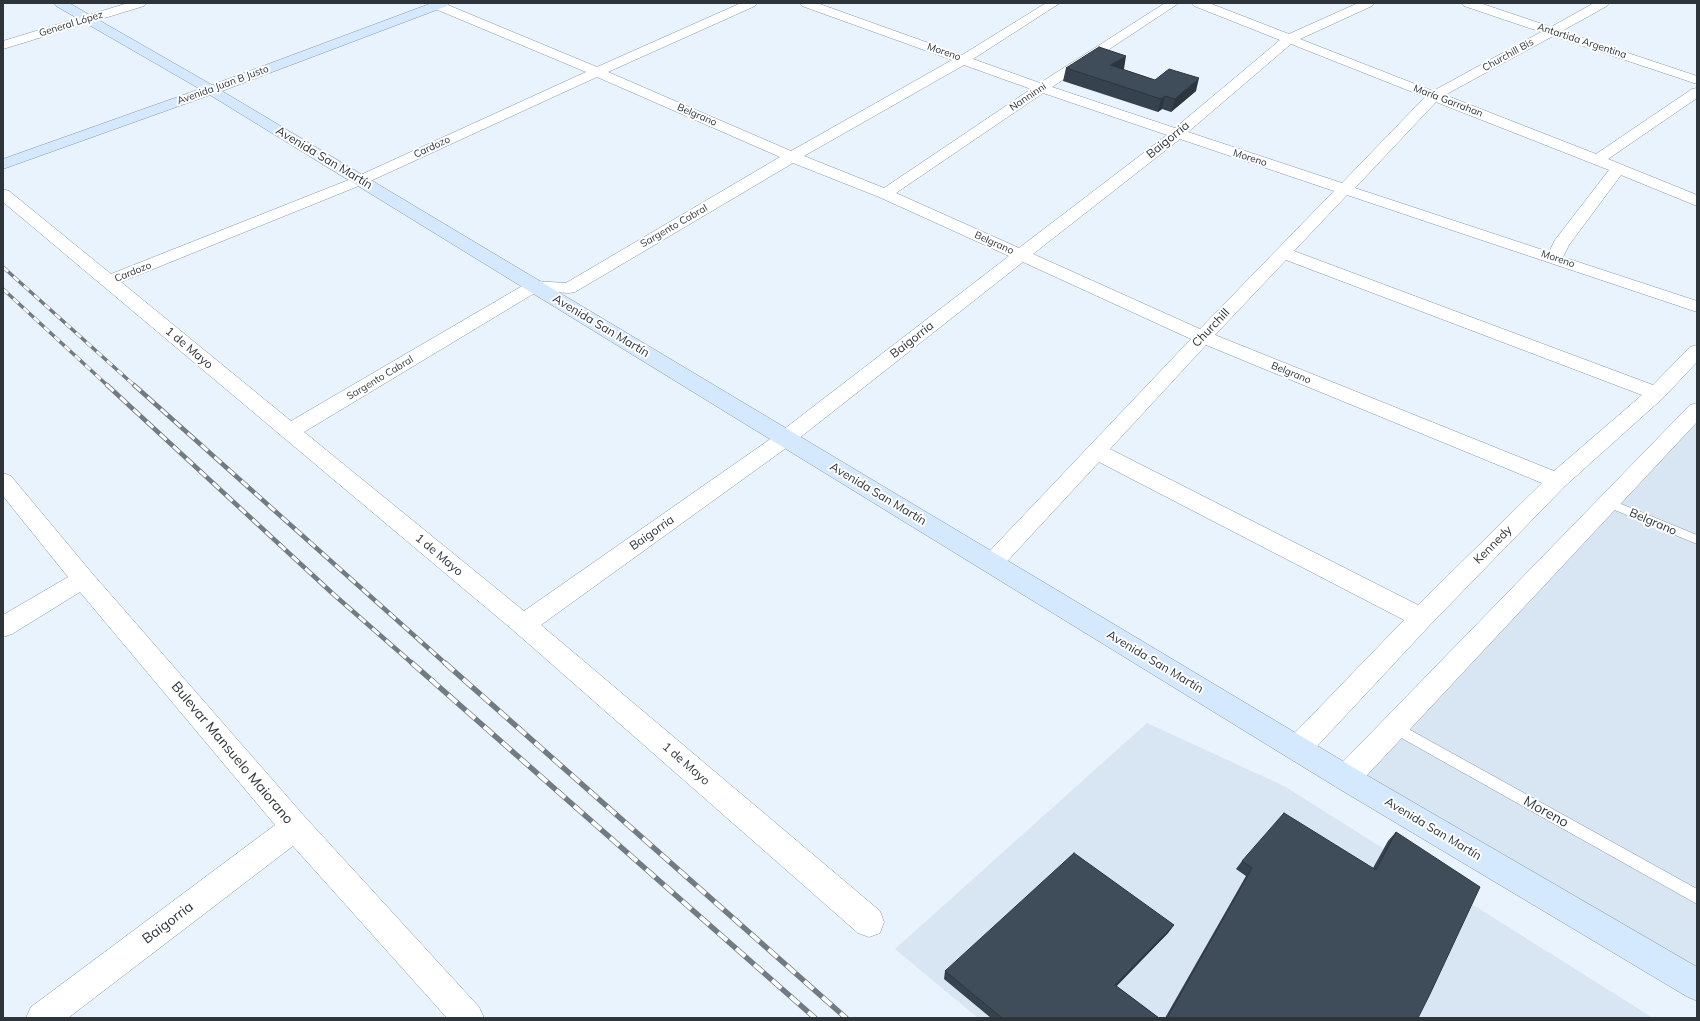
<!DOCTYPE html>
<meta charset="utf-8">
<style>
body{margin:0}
#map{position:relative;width:1700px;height:1021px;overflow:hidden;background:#e9f3fd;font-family:Mulish,sans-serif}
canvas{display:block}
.frame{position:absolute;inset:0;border:4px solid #2d343a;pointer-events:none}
</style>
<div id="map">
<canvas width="1700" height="1021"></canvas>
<div class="frame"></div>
</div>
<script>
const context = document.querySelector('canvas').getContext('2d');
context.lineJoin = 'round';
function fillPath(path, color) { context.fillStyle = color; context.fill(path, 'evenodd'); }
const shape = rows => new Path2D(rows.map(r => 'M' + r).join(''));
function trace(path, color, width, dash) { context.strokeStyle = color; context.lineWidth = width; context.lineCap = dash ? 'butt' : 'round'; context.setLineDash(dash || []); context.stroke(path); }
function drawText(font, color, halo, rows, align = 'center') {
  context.font = font + ' Mulish,sans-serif'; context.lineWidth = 4; context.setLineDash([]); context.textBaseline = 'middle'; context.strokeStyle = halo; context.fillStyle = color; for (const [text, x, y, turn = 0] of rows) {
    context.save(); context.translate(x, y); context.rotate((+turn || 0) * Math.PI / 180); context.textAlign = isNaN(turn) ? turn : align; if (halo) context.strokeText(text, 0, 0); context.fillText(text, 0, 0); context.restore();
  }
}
const built = shape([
 [1697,410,1697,985,1346,778],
 [1147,723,1284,786,1653,1018,978,1018,895,949]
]);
const lane = shape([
 [1609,499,1697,535,1697,544,1605,506,1604,503,1605,500,1609,499],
 [1394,721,1697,889,1697,904,1389,731,1387,727,1389,723,1394,721]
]);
const street = shape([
 [128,3,146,3,144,6,3,49,3,41,128,3],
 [432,3,443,3,597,67,741,3,757,3,755,6,608,72,791,151,952,60,802,6,800,3,817,3,962,55,1046,3,1060,3,973,59,1040,83,1165,3,1179,3,1052,87,1175,128,1280,40,1194,6,1192,3,1209,3,1289,34,1358,3,1374,3,1372,6,1300,39,1433,91,1541,32,1464,6,1462,3,1480,3,1551,27,1594,3,1609,3,1607,6,1562,31,1697,76,1697,84,1553,36,1445,95,1596,154,1692,89,1697,88,1697,98,1608,159,1697,195,1697,206,1621,175,1569,245,1563,257,1697,301,1697,312,1347,195,1294,251,1653,385,1690,347,1697,345,1697,362,1663,398,1565,486,1430,625,1307,757,1298,760,1289,757,1285,748,1289,739,1404,620,1099,462,1000,569,992,572,984,569,980,563,984,557,1191,339,1023,262,793,443,541,625,880,911,884,922,880,933,869,937,858,933,514,631,3,202,3,189,9,191,111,274,356,177,586,72,433,8,431,5,432,3],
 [1291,44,1425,97,1342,183,1188,132,1291,44],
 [964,65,1031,89,884,188,804,156,964,65],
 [597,77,780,157,566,283,535,281,529,282,291,421,121,282,366,183,597,77],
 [1043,93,1167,135,1019,248,896,193,1043,93],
 [1436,102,1609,170,1555,240,1549,252,1355,188,1436,102],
 [1180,139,1334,191,1200,329,1033,254,1180,139],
 [793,163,879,197,1009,256,779,433,524,611,304,432,538,291,569,293,575,292,793,163],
 [1286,260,1642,395,1554,471,1215,335,1286,260],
 [1206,345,1542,483,1418,605,1110,449,1206,345],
 [1697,403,1697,422,1356,787,1346,791,1336,787,1332,778,1336,769,1690,405,1697,403],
 [3,473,11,476,91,572,305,817,479,1007,484,1018,447,1018,293,846,68,1018,26,1018,31,1007,275,825,80,592,12,634,3,637,3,615,68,577,3,496,3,473]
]);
const secondary = shape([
 [54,3,69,3,212,85,432,3,449,3,447,6,222,91,1356,769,1697,967,1697,1001,1686,996,1336,787,210,95,3,169,3,159,200,89,56,6,54,3]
]);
const railFar2 = shape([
 [3,267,135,386],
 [3,289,108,386]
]);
const railFar1 = shape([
 [107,385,332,593,413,664],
 [134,385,446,664]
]);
const rail = shape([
 [412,663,815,1018],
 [445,663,846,1018]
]);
const wall = shape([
 [1066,68,1124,69,1122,69,1155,80,1196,91,1171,112,1162,109,1158,112,1063,81],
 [1396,832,1418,1018,1165,1018,1246,876,1236,869,1242,861,1373,868,1388,841],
 [1174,925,1168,933,1116,986,1159,1018,991,1018,944,979,945,971]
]);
const shadedWall = shape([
 [1126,56,1124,69,1107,78,1110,65],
 [1199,78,1196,91,1171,112,1175,99],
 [1165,96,1162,109,1158,112,1161,99],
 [1174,925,1168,933,1110,993,1115,985]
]);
const building = shape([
 [1099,47,1126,56,1110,65,1155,80,1169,69,1199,78,1175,99,1165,96,1161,99,1066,68,1099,47],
 [1284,813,1376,870,1396,832,1480,887,1430,994,1418,1018,1167,1018,1252,868,1242,861,1284,813],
 [1074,853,1174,925,1115,985,1159,1018,1002,1018,945,971,1074,853]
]);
const farStreetnames = [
 ["General López",71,24,-17],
 ["Antartida Argentina",1582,41,18],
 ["Moreno",944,52,19],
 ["Churchill Bis",1508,55,-29],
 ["Avenida Juan B Justo",223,85,-20],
 ["Nanninni",1028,97,-34],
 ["María Garrahan",1448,101,21],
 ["Belgrano",697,115,23],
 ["Cardozo",432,147,-25],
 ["Moreno",1250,158,18],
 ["Sargento Cabral",674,226,-30],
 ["Belgrano",994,243,24],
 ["Moreno",1558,259,19],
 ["Cardozo",133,272,-22],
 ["Belgrano",1291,373,22],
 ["Sargento Cabral",380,378,-31]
];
const streetNames = [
 ["Baigorria",1168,140,-39],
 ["Avenida San Martín",324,158,31],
 ["Avenida San Martín",601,326,31],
 ["Churchill",1211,328,-46],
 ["Baigorria",912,340,-38],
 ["1 de Mayo",189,348,40],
 ["Avenida San Martín",878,494,31],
 ["Belgrano",1653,522,23],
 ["Baigorria",652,533,-35],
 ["Kennedy",1493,545,-45],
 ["1 de Mayo",439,555,40],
 ["Avenida San Martín",1155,662,31],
 ["1 de Mayo",686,764,41],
 ["Avenida San Martín",1433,829,31]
];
const nearStreetnames = [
 ["Bulevar Mansuelo Maiorano",232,753,50],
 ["Moreno",1546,812,29],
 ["Baigorria",168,923,-37]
];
fillPath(built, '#d8e5f2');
trace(lane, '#8897a6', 1);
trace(street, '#8897a6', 1);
trace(secondary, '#8897a6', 1);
fillPath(lane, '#fff');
fillPath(street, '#fff');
fillPath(secondary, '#d5e9fe');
trace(railFar2, '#737b82', 3.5);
trace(railFar1, '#737b82', 4.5);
trace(rail, '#737b82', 5.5);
trace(railFar2, '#fff', 2.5, [7]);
trace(railFar1, '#fff', 3, [9]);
trace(rail, '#fff', 4, [12]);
fillPath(wall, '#36424e');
fillPath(shadedWall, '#2c3640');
fillPath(building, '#3f4d5b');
trace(building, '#2c3640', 1);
drawText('10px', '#2d343a', '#fff', farStreetnames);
drawText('12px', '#2d343a', '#fff', streetNames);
drawText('14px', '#2d343a', '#fff', nearStreetnames);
</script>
